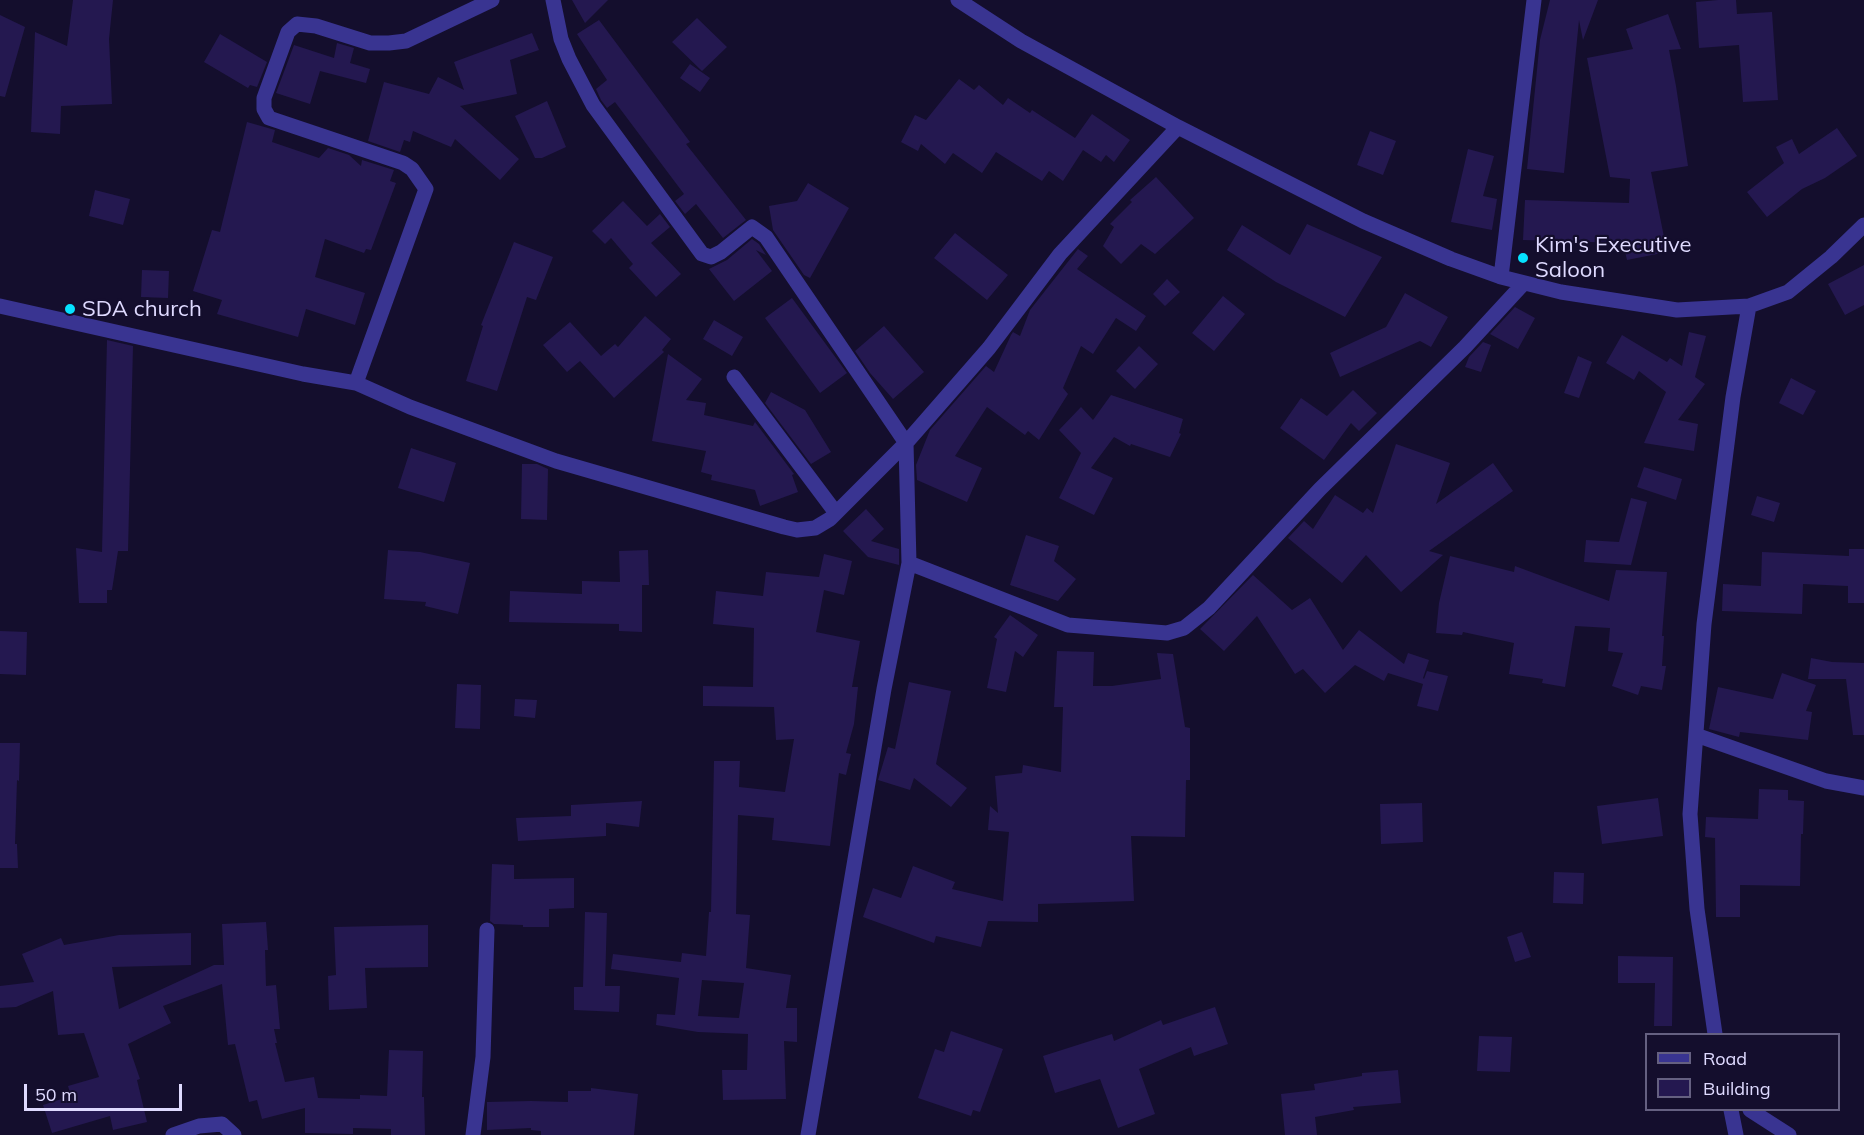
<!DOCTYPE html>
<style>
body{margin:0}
#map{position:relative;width:1864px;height:1135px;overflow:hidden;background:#140e2d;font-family:Mulish,sans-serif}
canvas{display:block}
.legend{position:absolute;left:1645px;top:1033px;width:195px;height:78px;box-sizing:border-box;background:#140e2d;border:2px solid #656081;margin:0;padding:8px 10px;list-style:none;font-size:18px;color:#dfdaff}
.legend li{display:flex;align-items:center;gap:12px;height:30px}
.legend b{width:30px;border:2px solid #656081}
.scale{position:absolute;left:24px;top:1084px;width:158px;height:27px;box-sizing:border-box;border:3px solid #dfdaff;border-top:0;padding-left:8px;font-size:18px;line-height:21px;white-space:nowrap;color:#dfdaff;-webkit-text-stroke:4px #140e2d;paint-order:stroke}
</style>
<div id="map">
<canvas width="1864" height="1135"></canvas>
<ul class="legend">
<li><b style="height:8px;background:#393491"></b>Road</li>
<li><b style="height:16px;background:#241850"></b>Building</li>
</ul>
<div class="scale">50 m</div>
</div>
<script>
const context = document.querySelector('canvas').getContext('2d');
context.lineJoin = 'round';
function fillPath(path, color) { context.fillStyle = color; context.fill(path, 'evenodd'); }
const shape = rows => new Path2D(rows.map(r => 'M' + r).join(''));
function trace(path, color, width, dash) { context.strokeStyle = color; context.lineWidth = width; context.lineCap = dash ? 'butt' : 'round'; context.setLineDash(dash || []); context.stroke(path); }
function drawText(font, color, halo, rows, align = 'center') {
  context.font = font + ' Mulish,sans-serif'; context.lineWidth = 4.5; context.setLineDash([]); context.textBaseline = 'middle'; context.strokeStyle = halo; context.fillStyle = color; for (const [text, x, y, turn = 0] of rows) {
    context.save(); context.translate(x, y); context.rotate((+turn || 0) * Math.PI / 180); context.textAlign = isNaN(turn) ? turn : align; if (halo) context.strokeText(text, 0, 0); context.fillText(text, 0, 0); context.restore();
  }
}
const building = shape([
 [73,0,113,0,109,39,112,104,61,106,60,134,31,132,35,32,67,46],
 [572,0,608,0,585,23],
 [1550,0,1598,0,1583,40,1579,20,1564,173,1527,169,1540,40],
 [1718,0,1736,0,1737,14,1772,12,1778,100,1743,102,1739,45,1699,48,1696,2],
 [1668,14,1681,49,1669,50,1676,86,1688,166,1651,172,1667,252,1627,260,1623,243,1523,240,1525,200,1629,203,1630,179,1610,177,1587,58,1633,49,1626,29],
 [0,15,25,27,5,97,0,96],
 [697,18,727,47,702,71,672,42],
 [599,20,690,142,686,144,746,220,723,238,696,204,685,214,675,201,684,194,615,102,607,108,601,100,596,89,607,80,577,34],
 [532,33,539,50,510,60,517,94,460,106,519,159,500,180,455,139,451,147,413,131,410,142,404,140,400,152,368,141,384,82,429,94,438,77,464,90,454,62],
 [220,34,267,62,257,87,250,85,248,88,204,62],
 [337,43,354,48,350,63,370,69,366,83,320,71,310,104,276,93,294,45,334,58],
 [690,64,710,78,700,92,680,78],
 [959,79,974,90,979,85,1003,105,1008,98,1030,113,1032,110,1075,138,1092,114,1130,140,1114,162,1106,155,1101,162,1083,150,1063,181,1049,171,1042,181,996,152,982,173,953,153,945,164,921,144,918,151,901,142,915,115,926,120],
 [547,101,566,147,542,158,535,158,515,116],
 [247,122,275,130,272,142,319,158,328,148,349,155,361,166,362,160,394,170,390,181,396,183,371,250,366,249,364,253,325,239,315,277,365,293,355,325,306,309,298,337,217,314,222,300,193,291,212,230,220,232],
 [1837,128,1857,156,1825,178,1802,189,1767,217,1747,192,1784,163,1776,147,1792,139,1799,154],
 [1370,131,1396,141,1383,175,1357,165],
 [1468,149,1494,156,1483,196,1497,199,1492,230,1451,222],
 [1156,177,1194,218,1155,254,1141,244,1121,264,1103,246,1114,227,1110,224,1132,202,1130,200],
 [808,183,849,208,810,278,804,275,773,230,769,206,797,201],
 [95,190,130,199,123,225,89,216],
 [623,201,647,226,660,214,670,227,651,243,681,274,656,297,629,268,633,264,611,238,605,244,592,231],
 [1307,224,1382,257,1345,317,1276,282,1227,250,1242,225,1290,255],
 [955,233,1008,275,987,300,934,258],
 [752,239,759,244,766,255,756,250,772,271,734,301,709,269,727,260],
 [514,242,553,257,536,300,527,297,497,391,466,381,483,326,481,325],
 [1078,249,1088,256,1077,269,1146,316,1136,331,1116,318,1093,354,1081,346,1063,388,1068,394,1039,440,1028,431,1025,435,987,407,955,456,982,468,967,502,917,480,916,465,930,430,986,366,994,372,1011,335,1013,332,1020,336,1030,310],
 [1864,265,1864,305,1845,315,1828,284],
 [142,270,169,271,168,298,141,297],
 [1167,279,1180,292,1165,306,1153,294],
 [1405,293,1448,317,1431,347,1420,341,1340,377,1330,353,1386,327],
 [1223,296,1245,314,1214,351,1192,333],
 [792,298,847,373,820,393,765,318],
 [1515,307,1535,318,1518,349,1490,334],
 [645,316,671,339,662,350,664,352,614,398,580,361,567,372,543,345,570,322,601,356,615,344,618,347],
 [714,320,743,337,732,356,703,339],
 [884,326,924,372,893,399,870,373,855,351],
 [1689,332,1706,336,1695,377,1705,384,1678,420,1698,424,1694,451,1644,443,1666,392,1639,371,1634,380,1606,363,1622,335,1667,362,1670,358,1682,366],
 [107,340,133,346,128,551,118,551,112,590,107,590,107,603,79,603,76,548,102,552],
 [1483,342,1491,345,1481,372,1465,367,1469,357],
 [1139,346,1158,364,1135,389,1116,371],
 [668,354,702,379,686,400,706,403,704,415,753,426,755,422,794,474,792,475,798,492,760,506,755,490,711,480,712,475,701,472,706,451,652,441],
 [1578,356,1592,362,1579,398,1564,393],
 [1791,378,1816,391,1803,415,1779,403],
 [1353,390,1377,413,1359,431,1351,423,1324,460,1280,428,1301,398,1327,416],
 [771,392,805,410,831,452,811,464,765,403],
 [1111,395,1183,419,1179,433,1181,434,1170,457,1131,444,1130,446,1114,437,1091,468,1113,478,1094,515,1059,498,1081,453,1059,430,1081,407,1093,420],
 [1396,444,1450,463,1436,504,1493,463,1513,491,1429,551,1443,555,1401,592,1366,555,1342,583,1288,538,1304,521,1313,529,1335,495,1363,513,1367,508,1373,513],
 [411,448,456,463,444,502,398,488],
 [522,464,537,464,548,469,547,520,521,519],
 [1644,467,1682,479,1676,500,1637,487],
 [1757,496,1780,503,1774,522,1751,515],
 [1631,498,1647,502,1631,565,1584,562,1586,540,1619,542],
 [866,509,884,529,871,541,899,549,899,565,868,557,843,531],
 [1026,535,1059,546,1054,561,1076,579,1058,601,1010,585],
 [1849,549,1864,549,1864,603,1848,603,1848,586,1803,584,1802,614,1722,611,1723,584,1761,586,1762,552,1849,556],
 [388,550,420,552,470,563,458,614,425,606,426,602,384,599],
 [648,550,649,585,642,585,642,632,619,631,619,624,509,622,510,591,582,594,582,581,620,582,619,551],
 [824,554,852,561,844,595,824,590,816,632,860,641,852,687,858,687,854,724,846,753,851,754,846,775,839,773,830,846,772,840,774,818,738,815,736,914,750,915,746,968,791,975,786,1008,797,1008,797,1042,784,1041,786,1099,723,1100,722,1070,747,1070,748,1034,698,1032,656,1025,657,1014,675,1015,679,978,611,969,613,954,681,962,682,953,706,956,709,912,711,912,714,761,740,761,739,787,785,792,794,739,776,740,774,707,703,706,703,686,753,687,754,628,713,624,716,591,763,596,766,572,819,577],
 [702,980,744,983,739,1018,698,1016],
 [1450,556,1514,572,1515,566,1609,601,1616,570,1667,572,1662,636,1664,636,1662,666,1666,666,1662,690,1641,686,1638,695,1612,686,1623,653,1608,651,1610,628,1575,626,1565,687,1542,683,1543,679,1509,674,1514,643,1463,632,1462,635,1436,633,1439,603],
 [1253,575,1292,610,1310,598,1343,650,1359,630,1404,664,1408,653,1429,660,1423,678,1424,679,1427,671,1448,676,1438,711,1417,706,1423,684,1388,673,1384,681,1355,665,1325,693,1303,669,1295,674,1257,616,1224,651,1200,629],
 [1010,615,1038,635,1023,657,1015,651,1006,692,987,688,997,639,994,637],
 [0,631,27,632,26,675,0,674],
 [1057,651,1094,652,1093,686,1112,686,1161,679,1157,653,1173,654,1185,727,1190,728,1190,780,1186,780,1185,837,1131,836,1134,901,1038,904,1038,922,988,921,981,947,936,936,934,943,863,917,873,888,901,898,913,866,955,882,952,889,1003,901,1009,832,988,830,990,806,998,813,995,776,1022,773,1023,765,1061,772,1063,707,1054,707],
 [1811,658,1832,662,1864,663,1864,735,1853,735,1846,679,1808,679],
 [1782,673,1816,685,1806,711,1812,712,1808,740,1740,732,1739,737,1709,729,1718,687,1773,699],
 [909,682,951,691,936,764,967,788,951,807,914,778,910,790,878,780,888,747,895,749],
 [457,684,481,685,480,729,455,728],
 [515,699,537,700,535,718,514,716],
 [0,743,20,743,19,781,17,780,15,844,17,844,18,868,0,868],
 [1759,789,1788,790,1788,800,1804,801,1803,834,1801,834,1800,886,1740,885,1740,917,1716,917,1715,838,1705,837,1706,817,1758,819],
 [1658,798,1663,836,1602,844,1597,806],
 [642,801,639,827,606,823,606,836,518,841,516,818,571,816,571,805],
 [1422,803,1423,842,1381,844,1380,804],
 [492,864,514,865,514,879,574,878,574,908,549,909,549,927,523,927,523,925,494,924,490,921],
 [1554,872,1584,873,1583,904,1553,903],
 [585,912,607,913,605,986,620,986,619,1012,574,1010,574,987,583,987],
 [266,922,268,950,265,950,266,986,276,985,280,1029,274,1029,277,1043,275,1043,285,1082,314,1077,318,1098,360,1099,360,1095,387,1096,389,1050,423,1051,422,1097,424,1097,425,1135,391,1135,391,1129,353,1128,353,1134,305,1133,305,1108,262,1119,257,1100,249,1102,235,1044,228,1045,222,984,163,1006,171,1023,128,1044,140,1079,137,1080,147,1122,113,1130,110,1116,52,1133,43,1105,71,1096,68,1086,99,1077,84,1033,58,1035,53,991,16,1007,0,1008,0,986,34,982,22,954,61,938,64,945,119,935,191,933,191,965,112,967,119,1009,214,965,224,965,222,924],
 [428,925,428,967,365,968,367,1008,329,1010,328,976,336,975,334,927],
 [1522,932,1531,957,1515,962,1507,937],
 [1618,956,1673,957,1672,1026,1654,1026,1655,983,1618,983],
 [1215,1007,1228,1044,1194,1056,1191,1047,1139,1069,1155,1114,1118,1128,1100,1079,1055,1093,1043,1056,1112,1034,1114,1041,1161,1020,1163,1025],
 [951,1031,1003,1049,980,1112,973,1110,971,1116,918,1098,935,1049,944,1052],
 [1479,1036,1512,1037,1510,1072,1477,1071],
 [1398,1070,1401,1103,1353,1107,1354,1110,1315,1117,1317,1135,1285,1135,1281,1094,1315,1090,1314,1084,1362,1076,1362,1073],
 [591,1088,638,1094,634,1135,541,1135,541,1131,531,1130,531,1128,487,1130,487,1102,531,1101,568,1102,568,1091,591,1091]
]);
const minor = shape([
 [553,0,561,39,569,59,593,105,702,254,711,257,721,252,752,227,766,237,906,443,909,563,884,689,808,1135],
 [958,0,1021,41,1178,127,1363,221,1451,259,1501,277,1561,292,1677,310,1749,306,1788,292,1831,257,1864,225],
 [1501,277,1534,0],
 [0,306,303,374,356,383,410,407,556,461,784,527,797,530,815,528,830,519,906,443,989,348,1060,254,1178,127],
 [734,377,836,513],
 [356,383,426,189,412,169,403,163,269,118,264,109,264,98,288,32,297,24,316,26,370,43,389,43,406,41,492,0],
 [909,563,1068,625,1167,633,1184,628,1209,608,1320,489,1465,347,1524,283],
 [1696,735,1826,781,1864,788],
 [1715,1034,1697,909,1690,814,1704,624,1733,397,1749,306],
 [1731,1110,1736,1135],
 [1750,1110,1789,1135],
 [173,1135,199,1126,222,1124,234,1135],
 [473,1135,483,1057,487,930]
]);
const markers = [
 [1523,258,6,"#06e2ff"],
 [70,309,6,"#06e2ff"]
];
const poiNames = [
 ["Kim's Executive",1535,245],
 ["Saloon",1535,270],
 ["SDA church",82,309]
];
fillPath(building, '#241850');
trace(minor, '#393491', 15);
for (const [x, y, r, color] of markers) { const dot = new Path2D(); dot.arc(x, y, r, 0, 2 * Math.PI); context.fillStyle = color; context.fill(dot); trace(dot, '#140e2d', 2); }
drawText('22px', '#dfdaff', '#140e2d', poiNames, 'left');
</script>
